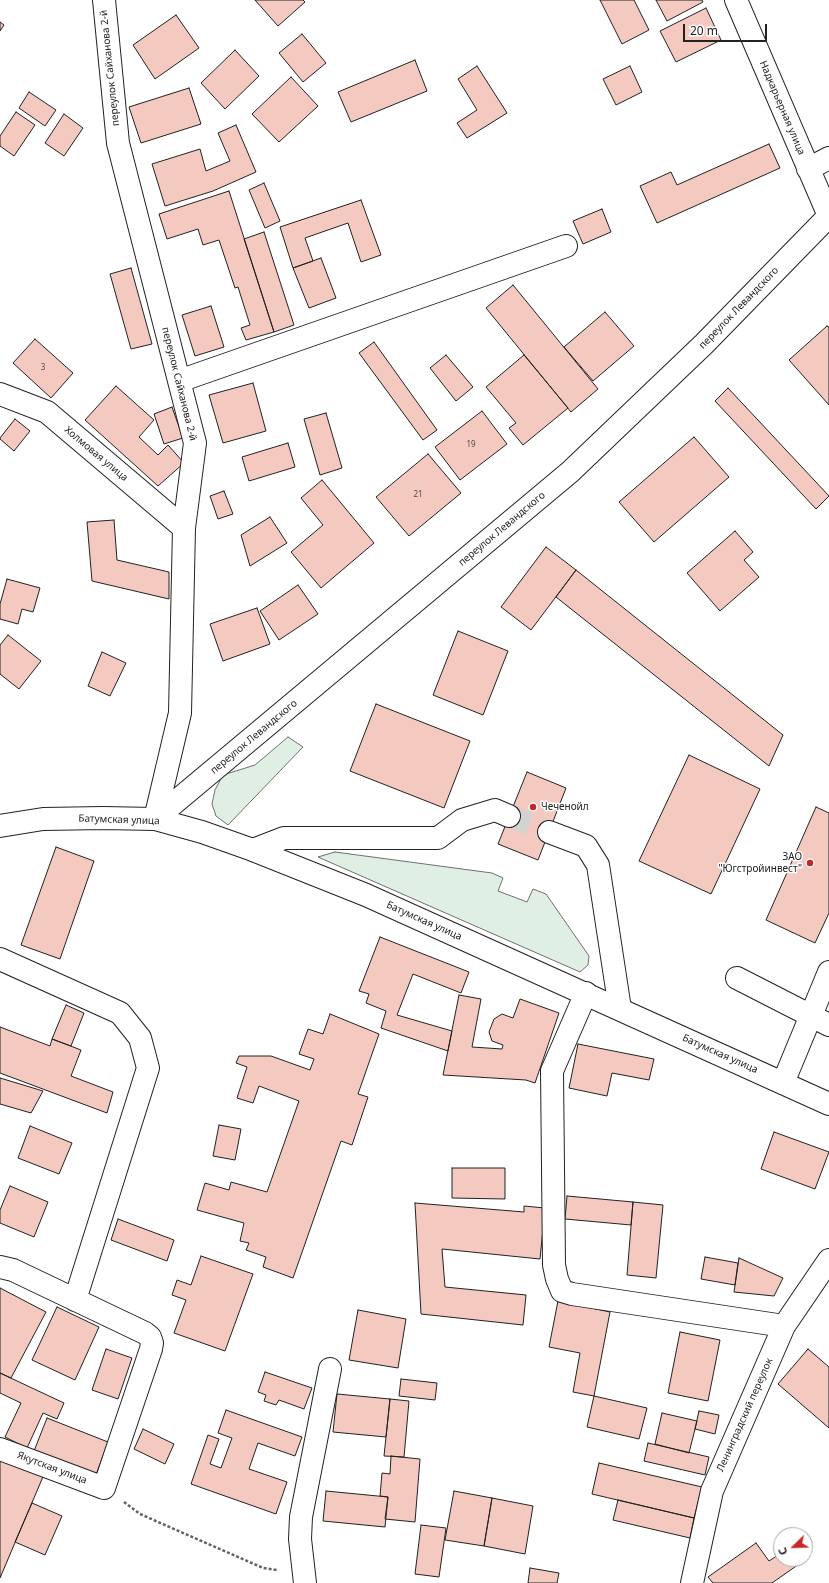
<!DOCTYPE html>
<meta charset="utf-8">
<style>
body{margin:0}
#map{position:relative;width:829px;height:1583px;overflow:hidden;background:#fff;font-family:"Noto Sans",sans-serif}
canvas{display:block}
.north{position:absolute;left:773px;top:1527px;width:40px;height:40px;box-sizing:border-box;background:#fff;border:1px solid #a7a7a7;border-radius:50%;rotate:247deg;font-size:11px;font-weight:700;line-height:16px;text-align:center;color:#222}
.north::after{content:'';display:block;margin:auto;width:14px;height:18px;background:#c62828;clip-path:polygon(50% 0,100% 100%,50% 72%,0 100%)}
.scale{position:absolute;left:683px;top:24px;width:84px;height:18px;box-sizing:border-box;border:2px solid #222;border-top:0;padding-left:5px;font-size:12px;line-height:14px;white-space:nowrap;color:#222;-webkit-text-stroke:3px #fff;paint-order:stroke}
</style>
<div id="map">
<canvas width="829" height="1583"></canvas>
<div class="north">С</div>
<div class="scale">20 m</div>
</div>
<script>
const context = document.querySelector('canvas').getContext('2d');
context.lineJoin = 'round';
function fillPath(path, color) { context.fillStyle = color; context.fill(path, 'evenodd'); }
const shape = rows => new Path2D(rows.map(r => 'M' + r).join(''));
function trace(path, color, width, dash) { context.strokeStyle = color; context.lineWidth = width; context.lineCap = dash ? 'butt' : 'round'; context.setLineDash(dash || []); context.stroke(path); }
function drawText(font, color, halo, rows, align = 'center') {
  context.font = font + ' "Noto Sans",sans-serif'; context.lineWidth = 3; context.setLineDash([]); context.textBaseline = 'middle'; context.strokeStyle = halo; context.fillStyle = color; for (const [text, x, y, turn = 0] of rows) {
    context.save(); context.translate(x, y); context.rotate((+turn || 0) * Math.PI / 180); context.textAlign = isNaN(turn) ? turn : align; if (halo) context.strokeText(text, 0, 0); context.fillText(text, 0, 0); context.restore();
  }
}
const green = shape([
 [288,737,303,747,228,825,216,816,212,804,215,790,223,775,255,765,288,737],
 [335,852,492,873,503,878,498,891,527,902,533,889,546,894,589,956,588,965,580,972,318,857,335,852]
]);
const building = shape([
 [255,0,303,0,305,2,278,26,255,0],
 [600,0,634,0,649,30,622,44,600,0],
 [656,0,702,0,703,2,667,21,656,0],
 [706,8,721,40,676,62,660,31,706,8],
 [176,15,199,48,155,79,133,45,176,15],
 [0,22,4,25,0,31,0,22],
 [302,34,326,63,303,82,279,53,302,34],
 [235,50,259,76,225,109,201,83,235,50],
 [415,60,427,91,351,122,338,92,415,60],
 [477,66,507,113,467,138,457,123,477,110,458,79,477,66],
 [630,66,642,92,616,105,603,79,630,66],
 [291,77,318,106,279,142,252,114,291,77],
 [189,88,201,124,141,143,129,107,189,88],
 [29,92,56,110,45,126,19,108,29,92],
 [16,112,35,125,14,156,0,146,0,136,16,112],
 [64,114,83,128,64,156,45,143,64,114],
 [236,125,256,172,213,191,165,206,152,164,200,149,206,171,230,161,218,133,236,125],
 [769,144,780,168,657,223,640,186,671,172,677,185,769,144],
 [264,183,280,221,265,228,249,190,264,183],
 [229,191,274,332,246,340,241,328,250,325,238,287,235,288,219,240,203,245,198,229,167,239,159,214,229,191],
 [361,200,381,255,361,262,348,223,305,238,313,261,293,268,280,227,361,200],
 [602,209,611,232,583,244,573,221,602,209],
 [264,232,294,325,274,332,244,239,264,232],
 [321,258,336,298,309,308,293,268,321,258],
 [131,268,152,344,131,349,110,274,131,268],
 [513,285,598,389,571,412,486,308,513,285],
 [211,306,224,347,195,356,182,315,211,306],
 [605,312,634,346,593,381,564,347,605,312],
 [827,326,829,327,829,405,789,360,827,326],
 [35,339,73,373,51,398,13,363,35,339],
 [374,342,437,430,423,440,359,353,374,342],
 [446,355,473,387,456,401,430,368,446,355],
 [524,355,568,408,523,445,509,428,516,423,486,387,524,355],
 [253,383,266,431,223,443,209,395,253,383],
 [116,386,154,420,139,437,158,455,168,445,184,463,158,486,85,420,116,386],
 [728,388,829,496,816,509,715,401,728,388],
 [172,407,183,438,164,444,154,414,172,407],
 [482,411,507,444,460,480,435,447,482,411],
 [326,413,342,468,320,475,304,419,326,413],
 [15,419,30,431,14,451,0,439,0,438,15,419],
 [694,437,729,477,654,542,619,502,694,437],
 [288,443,295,467,249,481,242,457,288,443],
 [428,454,461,493,409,536,376,497,428,454],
 [322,480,374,543,321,588,291,552,323,525,301,498,322,480],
 [224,491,233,514,218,519,210,496,224,491],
 [270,517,287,543,250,566,241,535,270,517],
 [114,520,117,560,169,572,169,599,92,581,87,522,114,520],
 [735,531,753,552,744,560,759,577,720,611,687,573,735,531],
 [546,547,576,570,531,630,501,607,546,547],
 [576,570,783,735,769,766,556,597,576,570],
 [7,579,40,588,33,612,22,609,18,624,0,619,0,604,7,579],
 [298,585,318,614,279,640,260,611,298,585],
 [257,608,270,644,223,661,210,624,257,608],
 [458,631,508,651,483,715,433,695,458,631],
 [8,635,41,661,19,689,0,674,0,645,8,635],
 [102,652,126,663,110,696,88,686,102,652],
 [376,704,470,741,444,808,350,771,376,704],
 [689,755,760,789,711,894,639,861,689,755],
 [527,772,566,788,538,860,498,844,527,772],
 [816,807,829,813,829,913,815,943,766,920,816,807],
 [56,847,94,861,60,959,21,945,56,847],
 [380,937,469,972,461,993,413,974,397,1015,452,1031,448,1051,381,1028,386,1011,366,1003,369,994,359,991,380,937],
 [459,995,481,999,472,1047,502,1049,503,1045,492,1041,489,1032,494,1019,502,1014,513,1018,520,999,559,1013,535,1083,526,1080,443,1075,459,995],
 [66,1005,84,1013,71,1046,52,1039,66,1005],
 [330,1014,379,1034,358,1094,368,1097,352,1145,341,1141,293,1278,263,1267,266,1257,246,1250,249,1243,240,1241,244,1223,197,1210,205,1183,229,1190,231,1182,267,1192,299,1101,259,1086,253,1103,237,1098,247,1067,236,1063,239,1056,271,1056,310,1070,314,1059,299,1054,308,1029,323,1034,330,1014],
 [0,1027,50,1046,52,1039,81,1050,71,1076,113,1092,107,1113,0,1073,0,1027],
 [578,1044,654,1059,649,1080,612,1073,607,1096,569,1088,578,1044],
 [0,1078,43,1091,31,1113,0,1104,0,1078],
 [219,1125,241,1129,235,1160,213,1156,219,1125],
 [30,1126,72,1143,59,1174,18,1158,30,1126],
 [774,1132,829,1152,815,1189,761,1169,774,1132],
 [452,1168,505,1168,505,1199,452,1198,452,1168],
 [10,1186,48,1202,34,1237,0,1223,0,1210,10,1186],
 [567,1196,633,1202,631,1225,565,1219,567,1196],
 [633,1202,663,1205,656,1278,627,1275,633,1202],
 [415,1203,524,1212,524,1206,545,1208,540,1259,442,1249,445,1287,526,1295,523,1325,421,1314,415,1203],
 [118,1219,174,1240,167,1261,111,1240,118,1219],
 [201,1256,253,1274,225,1351,174,1333,186,1300,172,1295,177,1280,191,1285,201,1256],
 [705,1257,738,1263,735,1285,701,1279,705,1257],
 [739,1258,783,1278,774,1296,734,1292,739,1258],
 [0,1288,46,1312,11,1378,0,1373,0,1288],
 [558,1301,610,1312,594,1396,573,1392,580,1353,549,1347,558,1301],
 [57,1307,99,1327,75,1380,32,1360,57,1307],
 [358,1310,406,1319,398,1368,349,1360,358,1310],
 [680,1332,720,1340,708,1401,668,1393,680,1332],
 [106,1349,132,1358,118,1399,92,1390,106,1349],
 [808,1349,829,1367,829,1428,778,1384,808,1349],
 [265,1372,312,1388,304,1409,279,1400,276,1405,264,1401,266,1395,258,1392,265,1372],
 [0,1373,64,1403,57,1419,43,1413,27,1448,5,1437,21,1403,0,1393,0,1373],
 [401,1379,437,1383,435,1400,399,1396,401,1379],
 [337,1394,390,1399,386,1437,333,1432,337,1394],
 [594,1396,647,1408,639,1439,587,1427,594,1396],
 [390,1399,409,1401,404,1457,384,1456,390,1399],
 [226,1410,302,1437,295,1456,258,1443,249,1469,287,1482,276,1514,191,1484,208,1435,219,1439,210,1464,221,1468,232,1438,218,1433,226,1410],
 [699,1411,719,1415,715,1434,695,1429,699,1411],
 [662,1413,697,1421,689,1453,655,1444,662,1413],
 [47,1418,108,1442,96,1475,34,1451,47,1418],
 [143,1429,174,1444,165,1464,134,1449,143,1429],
 [648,1443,709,1457,705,1475,644,1461,648,1443],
 [391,1456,420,1459,415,1522,385,1519,388,1497,380,1496,382,1473,390,1474,391,1456],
 [0,1457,45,1472,0,1578,0,1457],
 [599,1463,702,1487,694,1518,592,1494,599,1463],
 [326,1491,388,1497,385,1527,323,1521,326,1491],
 [454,1491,492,1498,484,1546,445,1540,454,1491],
 [492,1498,533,1506,525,1554,484,1546,492,1498],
 [618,1500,694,1518,690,1538,613,1520,618,1500],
 [32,1503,62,1516,45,1555,15,1542,32,1503],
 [421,1525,446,1528,439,1577,415,1574,421,1525],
 [756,1543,769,1561,781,1553,781,1559,800,1559,802,1562,772,1583,713,1583,708,1577,756,1543],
 [530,1568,559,1573,557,1583,528,1583,530,1568]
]);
const minorTunnel = shape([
 [509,816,549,832]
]);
const path = shape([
 [124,1502,140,1514,263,1568,277,1570]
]);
const minor = shape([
 [104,0,118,143,195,443,184,528,180,713,155,819],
 [736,0,829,216],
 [808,169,829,158],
 [179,381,566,246],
 [0,394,47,412,184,528],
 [155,819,570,472,704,344,829,216],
 [549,832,586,846,598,865,620,1009],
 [253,850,284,838,438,838,462,820,495,810,509,816],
 [0,959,120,1013,140,1038,148,1068,75,1300],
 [737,978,829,1025],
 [586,993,552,1071,554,1265,557,1279,562,1291,572,1294,784,1326],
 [783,1083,829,972],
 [0,1267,13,1270,145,1333,150,1337,152,1343,151,1349,104,1488,0,1449],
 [305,1583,300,1539,301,1517,330,1369],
 [692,1583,712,1491,784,1326,829,1260]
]);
const major = shape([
 [0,826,43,819,103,818,155,819,202,832,253,850,366,895,829,1104]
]);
const markers = [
 [533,807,4,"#c62828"],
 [810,863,4,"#c62828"]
];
const numberNames = [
 ["3",43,368],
 ["19",471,445],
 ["21",418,495]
];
const streetNames = [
 ["переулок Сайханова 2-й",110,68,-96],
 ["Надкарьерная улица",782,108,67],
 ["переулок Левандского",739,308,-46],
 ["переулок Сайханова 2-й",179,384,76],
 ["Холмовая улица",96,454,40],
 ["переулок Левандского",502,529,-40],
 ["переулок Левандского",254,737,-40],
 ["Батумская улица",119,820,2],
 ["Батумская улица",424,921,24],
 ["Батумская улица",720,1054,24],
 ["Ленинградский переулок",745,1415,-66],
 ["Якутская улица",52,1468,21]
];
const poiNames = [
 ["Чеченойл",541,807],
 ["ЗАО",802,857,"right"],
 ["\"Югстройинвест\"",802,869,"right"]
];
fillPath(green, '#e0efe3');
trace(green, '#6f6f6f', 1);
fillPath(building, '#f3c9c0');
trace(building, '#222', 1);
trace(minorTunnel, '#d3d3d3', 22, [22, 11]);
trace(minor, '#222', 24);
trace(major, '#222', 24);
trace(path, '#646464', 2.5, [3, 2]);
trace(minor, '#fff', 22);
trace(major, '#fff', 22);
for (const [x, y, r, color] of markers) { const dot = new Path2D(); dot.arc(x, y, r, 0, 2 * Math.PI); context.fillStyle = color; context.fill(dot); trace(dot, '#fff', 1.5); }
drawText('8px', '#564c4a', null, numberNames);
drawText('10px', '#222', '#fff', streetNames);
drawText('10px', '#222', '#fff', poiNames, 'left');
</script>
